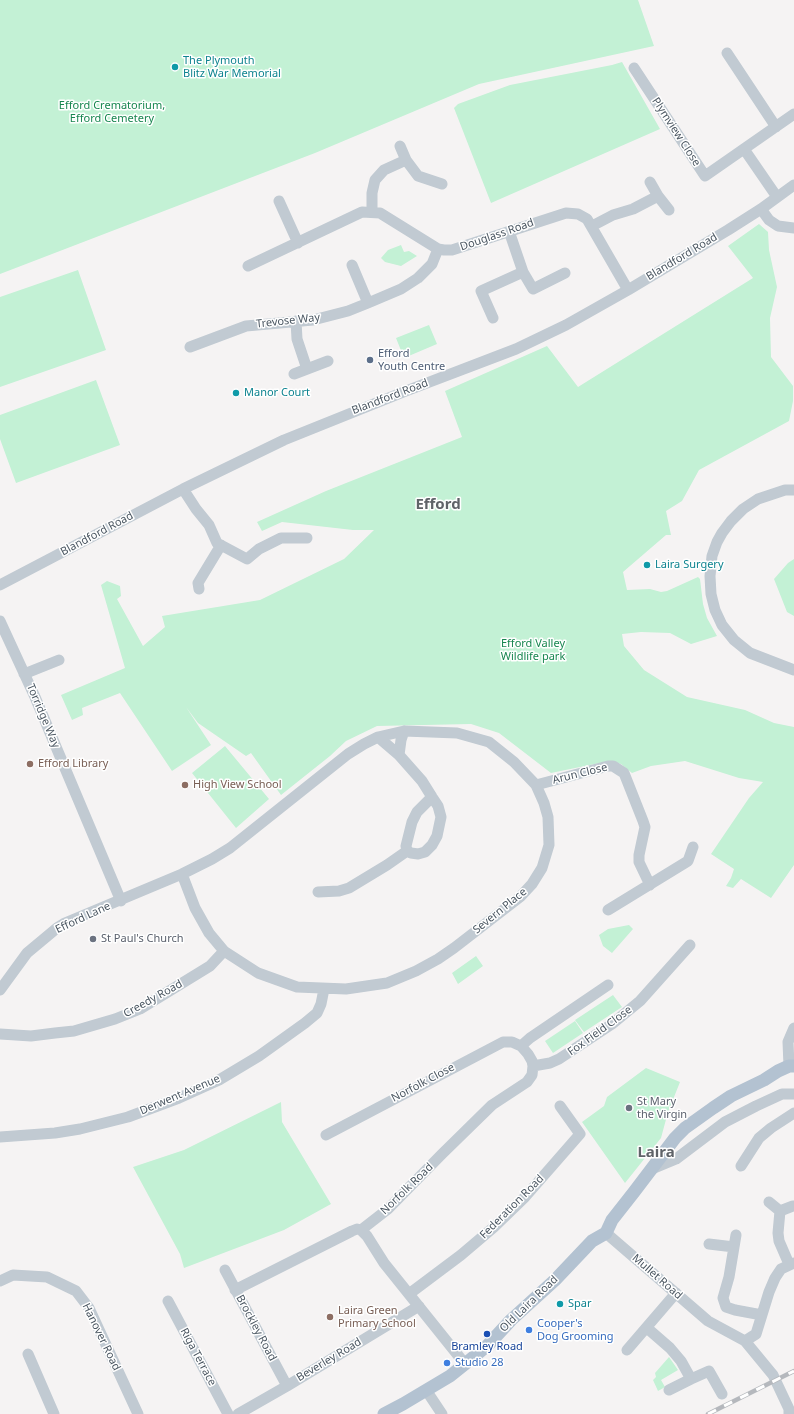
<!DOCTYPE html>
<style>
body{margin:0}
canvas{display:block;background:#f5f3f3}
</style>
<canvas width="794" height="1414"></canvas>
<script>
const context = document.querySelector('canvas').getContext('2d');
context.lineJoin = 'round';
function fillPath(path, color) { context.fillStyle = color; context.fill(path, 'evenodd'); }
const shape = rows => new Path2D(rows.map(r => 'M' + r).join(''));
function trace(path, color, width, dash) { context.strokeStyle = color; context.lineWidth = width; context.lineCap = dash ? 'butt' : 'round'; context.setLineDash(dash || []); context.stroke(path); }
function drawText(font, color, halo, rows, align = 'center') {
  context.font = font + ' "Noto Sans",sans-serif'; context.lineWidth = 3; context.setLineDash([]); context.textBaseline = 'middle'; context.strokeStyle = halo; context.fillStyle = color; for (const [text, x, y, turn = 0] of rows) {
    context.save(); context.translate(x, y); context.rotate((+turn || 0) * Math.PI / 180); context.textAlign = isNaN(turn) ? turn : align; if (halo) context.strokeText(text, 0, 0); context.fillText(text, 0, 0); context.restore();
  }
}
const green = shape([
 [0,0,638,0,654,46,479,84,315,153,0,274],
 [622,62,660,129,491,203,454,108,458,104,510,85,612,65],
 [759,224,768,232,769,250,777,287,770,318,771,357,793,386,793,401,789,421,699,470,682,501,666,511,671,535,666,535,623,572,627,590,650,589,661,592,667,591,698,577,700,579,703,604,707,618,717,636,691,644,670,633,641,632,622,634,624,646,644,670,687,697,745,710,774,723,794,727,794,865,771,898,741,879,733,888,726,886,731,878,734,869,711,854,749,798,763,782,739,778,685,761,651,766,632,773,621,764,609,761,551,773,499,733,471,724,377,726,346,741,330,756,281,795,251,753,246,756,198,723,186,707,211,745,172,771,120,693,82,708,83,715,72,720,61,695,125,668,101,585,107,581,120,586,121,596,117,599,143,646,165,627,162,616,260,600,344,559,374,530,353,530,282,522,262,531,257,522,326,491,462,437,445,391,547,346,578,387,753,278,728,246],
 [401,245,404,252,409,251,417,256,401,266,385,262,381,258,388,250],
 [78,270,106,350,0,387,0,297],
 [429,325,437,344,404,358,396,338],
 [96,380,120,445,16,483,0,439,0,415],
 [794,559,794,616,787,612,774,579,788,563],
 [225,746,269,799,236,828,192,773],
 [629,925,633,929,612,953,603,946,599,935,608,929],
 [476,956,483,966,458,984,452,973],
 [613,995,622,1007,584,1032,575,1020],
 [575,1021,583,1033,553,1053,545,1041],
 [646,1068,680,1082,668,1112,661,1138,625,1183,582,1122,604,1106,607,1097],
 [281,1102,282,1122,331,1204,284,1230,184,1268,180,1254,133,1167,184,1150],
 [669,1357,678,1370,661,1380,665,1387,658,1391,653,1380,656,1377,655,1373]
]);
const minor = shape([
 [727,53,776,127],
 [634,68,705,176,794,114],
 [400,146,406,160,418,176,442,184],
 [744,149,777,197],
 [650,182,658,196,669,210],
 [279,201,298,243],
 [761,209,769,220,778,226,794,228],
 [372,212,372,193,375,180,384,170,406,160],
 [592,226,613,215,633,209,658,196],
 [509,231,523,272,533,289,565,273],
 [352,265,368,303],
 [248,266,362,212,380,213,438,249,444,250,452,250,566,213,578,214,587,219,628,290],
 [493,318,481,291,523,272],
 [296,321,297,339,307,369],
 [190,347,246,326,313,320,348,311,368,303,401,289,418,278,432,264,438,249],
 [294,374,328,361],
 [183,489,196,509,209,525,217,543,247,559,259,549,281,538,307,538],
 [794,490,785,490,758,499,743,509,731,521,722,533,717,542,712,556,710,576,711,594,715,610,722,625,734,640,750,653,794,670],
 [0,585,183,489,284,440,406,391,516,349,566,325,628,290,728,230,761,209,794,185],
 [199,589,198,583,221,545],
 [0,621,35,697,121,901],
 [24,674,59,660],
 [404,731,401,740,399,755,422,781,432,797,438,806,441,817,437,836,432,845,425,852,418,854,411,853,407,851,406,846,412,822,417,812,432,797],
 [378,737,399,755],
 [536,785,608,766,613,766,624,773,643,821,645,827,639,855,639,862,650,885],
 [318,892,339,891,349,888,387,865,407,851],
 [608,910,688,861,693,847],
 [0,990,27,953,57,928,65,923,182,874,212,859,230,848,348,754,364,744,378,737,404,731,457,733,489,742,514,762,536,785,544,803,548,817,549,845,542,868,532,884,520,897,454,948,438,959,416,971,387,983,346,989,297,987,258,973,224,951,209,933,195,908,182,874],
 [0,1034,31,1036,55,1033,74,1031,115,1019,140,1009,210,966,224,951],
 [521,1046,530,1038,608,985],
 [533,1066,550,1063,559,1059,612,1024,640,1001,690,945],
 [789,1066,788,1042,794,1028],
 [0,1137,55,1133,80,1129,128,1117,179,1098,219,1080,259,1056,305,1023,317,1013,321,1004,324,989],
 [741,1166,759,1138,771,1128,794,1113],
 [652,1169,676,1159,725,1122,756,1106,782,1094,794,1094],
 [769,1202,780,1211,793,1206],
 [780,1211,778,1233,779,1241,789,1264],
 [361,1230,367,1236,384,1263,465,1364],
 [606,1233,708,1321,745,1341,773,1375,789,1409,789,1414],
 [736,1235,729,1277,723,1298,726,1307,735,1310,762,1315],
 [709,1244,734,1247],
 [225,1270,287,1386],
 [0,1281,13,1275,47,1277,76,1291,89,1308,138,1414],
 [235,1290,352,1231,357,1229,361,1230,388,1209,442,1154,492,1105,527,1082,532,1075,533,1066,532,1061,528,1054,521,1046,512,1042,503,1042,326,1135],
 [409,1294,461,1255,494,1227,525,1197,580,1134,560,1106],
 [168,1301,228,1414],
 [647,1328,670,1348,681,1361,691,1379,709,1371,722,1394],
 [745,1341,756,1334,769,1292,775,1278,781,1269,794,1263],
 [627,1350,676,1293],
 [28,1354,54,1414],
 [426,1390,442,1414],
 [669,1390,691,1379],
 [238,1414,287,1386,419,1306]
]);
const major = shape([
 [384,1414,403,1404,450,1376,465,1364,488,1345,511,1320,555,1280,592,1241,606,1233,612,1220,634,1192,675,1138,685,1128,713,1108,731,1096,764,1080,778,1071,789,1066,794,1066]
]);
const rail = shape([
 [708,1414,794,1371]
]);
const markers = [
 [175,67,4,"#0f9aa8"],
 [370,360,4,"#5c6f8a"],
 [236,393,4,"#0f9aa8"],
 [647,565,4,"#0f9aa8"],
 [30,764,4,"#8d6e63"],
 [185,785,4,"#8d6e63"],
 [93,939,4,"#6b7280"],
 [629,1108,4,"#6b7280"],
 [560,1304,4,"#0f9aa8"],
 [330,1317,4,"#8d6e63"],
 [529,1330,4,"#3f7fe0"],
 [487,1334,4,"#1a4fb4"],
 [447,1363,4,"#3f7fe0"]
];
const cultureNames = [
 ["The Plymouth",183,61],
 ["Blitz War Memorial",183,74],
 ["Manor Court",244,393],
 ["Laira Surgery",655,565],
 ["Spar",568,1304]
];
const parkNames = [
 ["Efford Crematorium,",112,106],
 ["Efford Cemetery",112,119],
 ["Efford Valley",533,644],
 ["Wildlife park",533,657]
];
const streetNames = [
 ["Plymview Close",676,132,57],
 ["Douglass Road",497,235,-19],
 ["Blandford Road",682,257,-31],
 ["Trevose Way",288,321,-6],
 ["Blandford Road",390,397,-21],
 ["Blandford Road",97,534,-28],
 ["Torridge Way",43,716,67],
 ["Arun Close",580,774,-14],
 ["Severn Place",500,911,-39],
 ["Efford Lane",83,918,-25],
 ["Creedy Road",153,999,-29],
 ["Fox Field Close",600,1031,-36],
 ["Norfolk Close",423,1083,-28],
 ["Derwent Avenue",180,1095,-23],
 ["Norfolk Road",407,1189,-44],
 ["Federation Road",512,1207,-45],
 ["Mullet Road",657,1277,41],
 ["Old Laira Road",529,1304,-44],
 ["Brockley Road",256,1328,62],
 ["Hanover Road",101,1337,64],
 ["Riga Terrace",198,1357,62],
 ["Beverley Road",329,1360,-31]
];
const serviceNames = [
 ["Efford",378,354],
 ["Youth Centre",378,367]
];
const educationNames = [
 ["Efford Library",38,764],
 ["High View School",193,785],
 ["Laira Green",338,1311],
 ["Primary School",338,1324]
];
const worshipNames = [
 ["St Paul's Church",101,939],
 ["St Mary",637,1102],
 ["the Virgin",637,1115]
];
const shopNames = [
 ["Cooper's",537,1324],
 ["Dog Grooming",537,1337],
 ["Studio 28",455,1363]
];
const transitNames = [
 ["Bramley Road",487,1347]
];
const districtNames = [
 ["Efford",438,505],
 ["Laira",656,1153]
];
fillPath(green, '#c3f1d5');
trace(minor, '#c1cad2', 11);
trace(major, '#b3c2d1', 13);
trace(rail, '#b5b8bd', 4.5);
trace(rail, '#fff', 3, [9]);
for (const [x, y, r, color] of markers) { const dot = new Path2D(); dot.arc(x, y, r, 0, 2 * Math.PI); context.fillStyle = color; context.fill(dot); trace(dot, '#fff', 1.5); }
drawText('11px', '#0d838f', '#fff', cultureNames, 'left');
drawText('11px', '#17864f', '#fff', parkNames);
drawText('11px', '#4a5661', '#fff', streetNames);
drawText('11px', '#4e5e75', '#fff', serviceNames, 'left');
drawText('11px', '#785e54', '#fff', educationNames, 'left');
drawText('11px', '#5b616d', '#fff', worshipNames, 'left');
drawText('11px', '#366cbe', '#fff', shopNames, 'left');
drawText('11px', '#164399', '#fff', transitNames);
drawText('bold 15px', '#5f6368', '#fff', districtNames);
</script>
